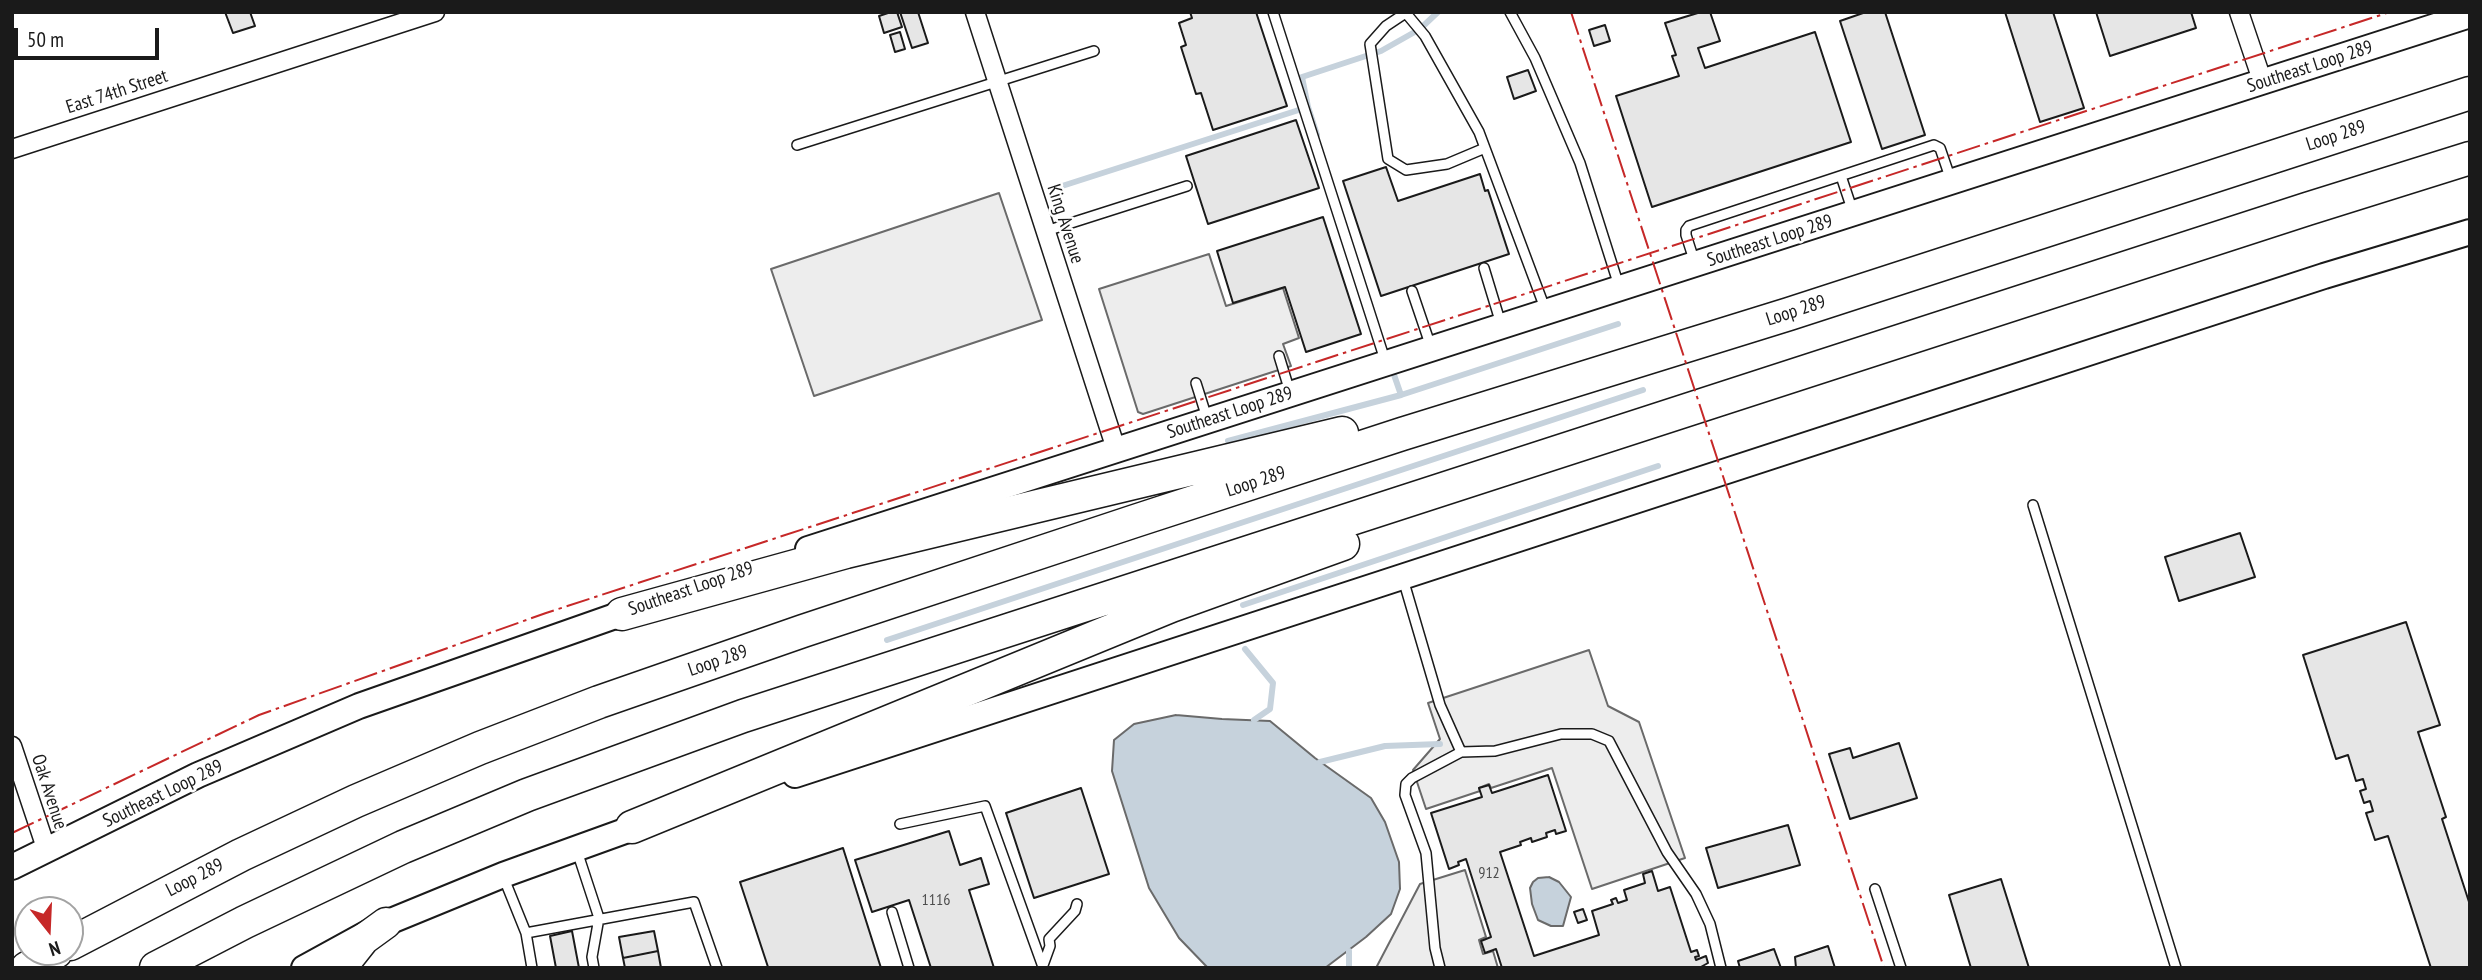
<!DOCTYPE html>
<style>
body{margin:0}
#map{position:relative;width:2482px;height:980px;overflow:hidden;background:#fff;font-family:"PT Sans Narrow",sans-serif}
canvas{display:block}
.frame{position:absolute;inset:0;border:14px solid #1a1a1a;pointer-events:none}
.north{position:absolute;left:14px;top:896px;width:70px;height:70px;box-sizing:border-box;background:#fff;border:2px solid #a3a3a3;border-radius:50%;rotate:162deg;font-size:19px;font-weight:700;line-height:28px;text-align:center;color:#1a1a1a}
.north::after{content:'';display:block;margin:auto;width:24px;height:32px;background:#c62828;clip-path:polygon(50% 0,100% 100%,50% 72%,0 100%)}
.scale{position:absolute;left:14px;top:28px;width:145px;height:32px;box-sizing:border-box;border:4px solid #1a1a1a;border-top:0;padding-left:9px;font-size:21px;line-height:24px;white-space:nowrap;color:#1a1a1a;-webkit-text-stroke:5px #fff;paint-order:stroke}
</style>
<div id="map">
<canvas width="2482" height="980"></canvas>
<div class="frame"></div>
<div class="north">N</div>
<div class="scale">50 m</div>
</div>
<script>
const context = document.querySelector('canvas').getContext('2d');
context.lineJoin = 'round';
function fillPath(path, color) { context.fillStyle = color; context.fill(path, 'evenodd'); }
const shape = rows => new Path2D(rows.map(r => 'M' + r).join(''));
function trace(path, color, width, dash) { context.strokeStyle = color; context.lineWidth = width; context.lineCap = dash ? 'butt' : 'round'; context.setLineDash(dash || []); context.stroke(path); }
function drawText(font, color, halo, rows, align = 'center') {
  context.font = font + ' "PT Sans Narrow",sans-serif'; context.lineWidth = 5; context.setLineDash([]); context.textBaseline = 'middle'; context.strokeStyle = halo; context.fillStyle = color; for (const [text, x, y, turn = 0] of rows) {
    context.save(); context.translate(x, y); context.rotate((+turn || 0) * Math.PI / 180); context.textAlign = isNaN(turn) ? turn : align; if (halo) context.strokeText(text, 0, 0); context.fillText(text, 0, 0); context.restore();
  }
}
const parking = shape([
 [999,193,1042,320,814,396,771,269,999,193],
 [1209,254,1226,306,1283,288,1299,338,1283,344,1291,366,1143,414,1138,412,1099,289,1209,254],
 [1589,650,1608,706,1639,722,1685,858,1592,889,1552,768,1491,788,1489,784,1479,788,1480,791,1426,809,1413,770,1440,739,1428,703,1589,650],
 [1465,870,1486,937,1479,940,1483,954,1493,951,1498,968,1376,968,1420,884,1465,870]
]);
const water = shape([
 [1176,715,1222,719,1270,721,1315,758,1371,798,1385,822,1399,862,1400,889,1391,914,1366,937,1325,968,1207,967,1179,938,1149,888,1112,771,1114,740,1134,724,1176,715],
 [1549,877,1559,882,1571,897,1563,926,1551,926,1538,920,1532,904,1530,888,1533,882,1538,878,1549,877]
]);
const stream = shape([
 [1308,107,1302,77,1381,51,1420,29,1438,12],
 [1059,187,1308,107,1317,135],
 [1401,395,1618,324],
 [1228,441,1401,395,1392,369],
 [1243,605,1658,466],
 [887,640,1643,390],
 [1245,649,1273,683,1270,709,1254,720],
 [1320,762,1385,746,1440,744],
 [1349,951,1349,968]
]);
const building = shape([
 [225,12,250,12,255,26,233,33,225,12],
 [891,12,897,12,902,27,884,33,879,16,891,12],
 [900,12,918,12,928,43,912,48,900,12],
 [1190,12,1256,12,1287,106,1213,130,1201,93,1196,94,1181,47,1186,45,1179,23,1192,18,1190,12],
 [1701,12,1710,12,1720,41,1698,48,1705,68,1815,32,1851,142,1652,207,1616,96,1679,76,1672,56,1676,55,1665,23,1701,12],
 [1866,12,1885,12,1925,135,1882,149,1840,21,1866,12],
 [2005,12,2053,12,2084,108,2040,122,2005,12],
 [2096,12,2191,12,2196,28,2110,56,2096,12],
 [1605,25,1610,41,1594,46,1589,30,1605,25],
 [900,32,905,49,895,52,890,35,900,32],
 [1528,70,1536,91,1514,99,1507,77,1528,70],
 [1296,120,1319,188,1208,224,1186,156,1296,120],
 [1386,167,1398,201,1480,174,1485,191,1488,190,1509,254,1381,296,1343,181,1386,167],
 [1323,217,1361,334,1306,352,1285,287,1233,303,1217,251,1323,217],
 [2240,533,2255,577,2179,601,2165,557,2240,533],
 [2406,622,2440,725,2418,732,2446,817,2442,819,2470,905,2470,968,2431,968,2388,836,2375,840,2366,813,2373,811,2370,801,2364,803,2360,791,2366,789,2363,779,2356,781,2348,755,2336,759,2303,655,2406,622],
 [1899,743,1917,798,1850,819,1829,754,1850,748,1853,758,1899,743],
 [1548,775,1566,831,1556,834,1555,830,1546,833,1547,837,1532,842,1531,838,1520,842,1521,845,1500,852,1534,956,1599,935,1592,911,1613,904,1611,900,1616,898,1618,903,1627,900,1624,890,1645,883,1643,874,1652,871,1658,891,1670,887,1691,952,1697,950,1699,956,1695,957,1696,960,1706,956,1708,963,1699,968,1502,968,1496,949,1485,953,1481,941,1491,937,1466,859,1458,862,1459,865,1449,869,1431,813,1482,797,1479,788,1489,785,1492,793,1548,775],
 [1081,788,1109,874,1034,898,1006,813,1081,788],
 [1788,825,1800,865,1718,888,1706,848,1788,825],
 [949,831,960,865,981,858,989,884,969,890,994,968,931,968,909,900,872,912,855,860,949,831],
 [843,848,881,968,766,968,768,967,740,882,843,848],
 [2001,879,2029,968,1971,968,1949,895,2001,879],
 [1583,909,1587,920,1578,923,1574,912,1583,909],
 [572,931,579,968,556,968,550,936,572,931],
 [654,931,658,951,623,958,619,937,654,931],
 [1828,946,1835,968,1796,968,1795,957,1828,946],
 [1774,949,1781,968,1740,968,1738,961,1774,949],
 [658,951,661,968,625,968,623,958,658,951]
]);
const service = shape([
 [1273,12,1385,360],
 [1405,12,1425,36,1479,132,1546,311],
 [1407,12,1386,26,1370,44,1388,159,1406,170,1447,164,1485,148],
 [1510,12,1535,58,1580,163,1619,286],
 [797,145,1094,51],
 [1841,176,1853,212],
 [1046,231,1187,186],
 [1695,263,1686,235,1686,230,1689,226,1934,145,1940,148,1951,180],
 [1484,268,1501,324],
 [1412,291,1431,347],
 [1279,356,1290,392],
 [1196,383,1207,418],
 [2033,505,2176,968],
 [1403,579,1440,705,1461,752],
 [900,824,985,806,1043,967],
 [577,851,599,918,592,957,594,968],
 [503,876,526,933],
 [1875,889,1901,968],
 [892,912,909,968],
 [532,968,526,933,694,902,717,968],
 [1042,968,1050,946,1049,939,1075,911,1077,904],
 [1440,968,1435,948,1426,853,1405,795,1406,784,1412,778,1461,752,1495,751,1561,734,1592,734,1609,741,1667,852,1696,894,1710,924,1721,968]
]);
const minor = shape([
 [975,12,1116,449],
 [2239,12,2263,83],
 [12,149,435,12],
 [12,746,47,851]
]);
const secondary = shape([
 [808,549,2470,15],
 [795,775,2324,276,2470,232],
 [12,867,198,775,359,706,638,608],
 [304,968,386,923,503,875,647,823]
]);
const trunk = shape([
 [341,968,364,939,386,923]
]);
const motorway = shape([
 [622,614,846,552,1342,433],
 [632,827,1171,606,1343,544],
 [70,944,241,855,356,801,480,748,599,702,803,631,1135,521,1402,434,1789,314,2470,93],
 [27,968,56,952],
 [156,968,245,922,403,847,527,795,743,716,2307,209,2470,158]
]);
const power = shape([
 [1571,12,1884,968],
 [12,833,259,715,546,613,2390,12]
]);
const numberNames = [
 ["912",1489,873],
 ["1116",936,900]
];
const streetNames = [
 ["Southeast Loop 289",2310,67,-18],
 ["East 74th Street",117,92,-18],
 ["Loop 289",2336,136,-18],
 ["King Avenue",1065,224,72],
 ["Southeast Loop 289",1770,241,-18],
 ["Loop 289",1796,311,-18],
 ["Southeast Loop 289",1230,413,-18],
 ["Loop 289",1256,482,-18],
 ["Southeast Loop 289",691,589,-19],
 ["Loop 289",718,661,-19],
 ["Oak Avenue",49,792,72],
 ["Southeast Loop 289",163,794,-26],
 ["Loop 289",195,878,-27]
];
fillPath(parking, '#ededed');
trace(parking, '#6a6a6a', 2);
fillPath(water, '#c6d2dc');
trace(water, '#6a6a6a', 2);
trace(stream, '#c6d2dc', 6);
fillPath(building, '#e6e6e6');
trace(building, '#1a1a1a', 2);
trace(service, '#1a1a1a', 12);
trace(minor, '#1a1a1a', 21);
trace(secondary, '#1a1a1a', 28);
trace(trunk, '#1a1a1a', 33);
trace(motorway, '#1a1a1a', 35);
trace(service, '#fff', 9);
trace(minor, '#fff', 18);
trace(secondary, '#fff', 24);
trace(trunk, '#fff', 30);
trace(motorway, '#fff', 32);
trace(power, '#c62828', 2, [24, 5, 3.5, 5]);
drawText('16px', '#4d4d4d', null, numberNames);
drawText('19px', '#1a1a1a', '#fff', streetNames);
</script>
